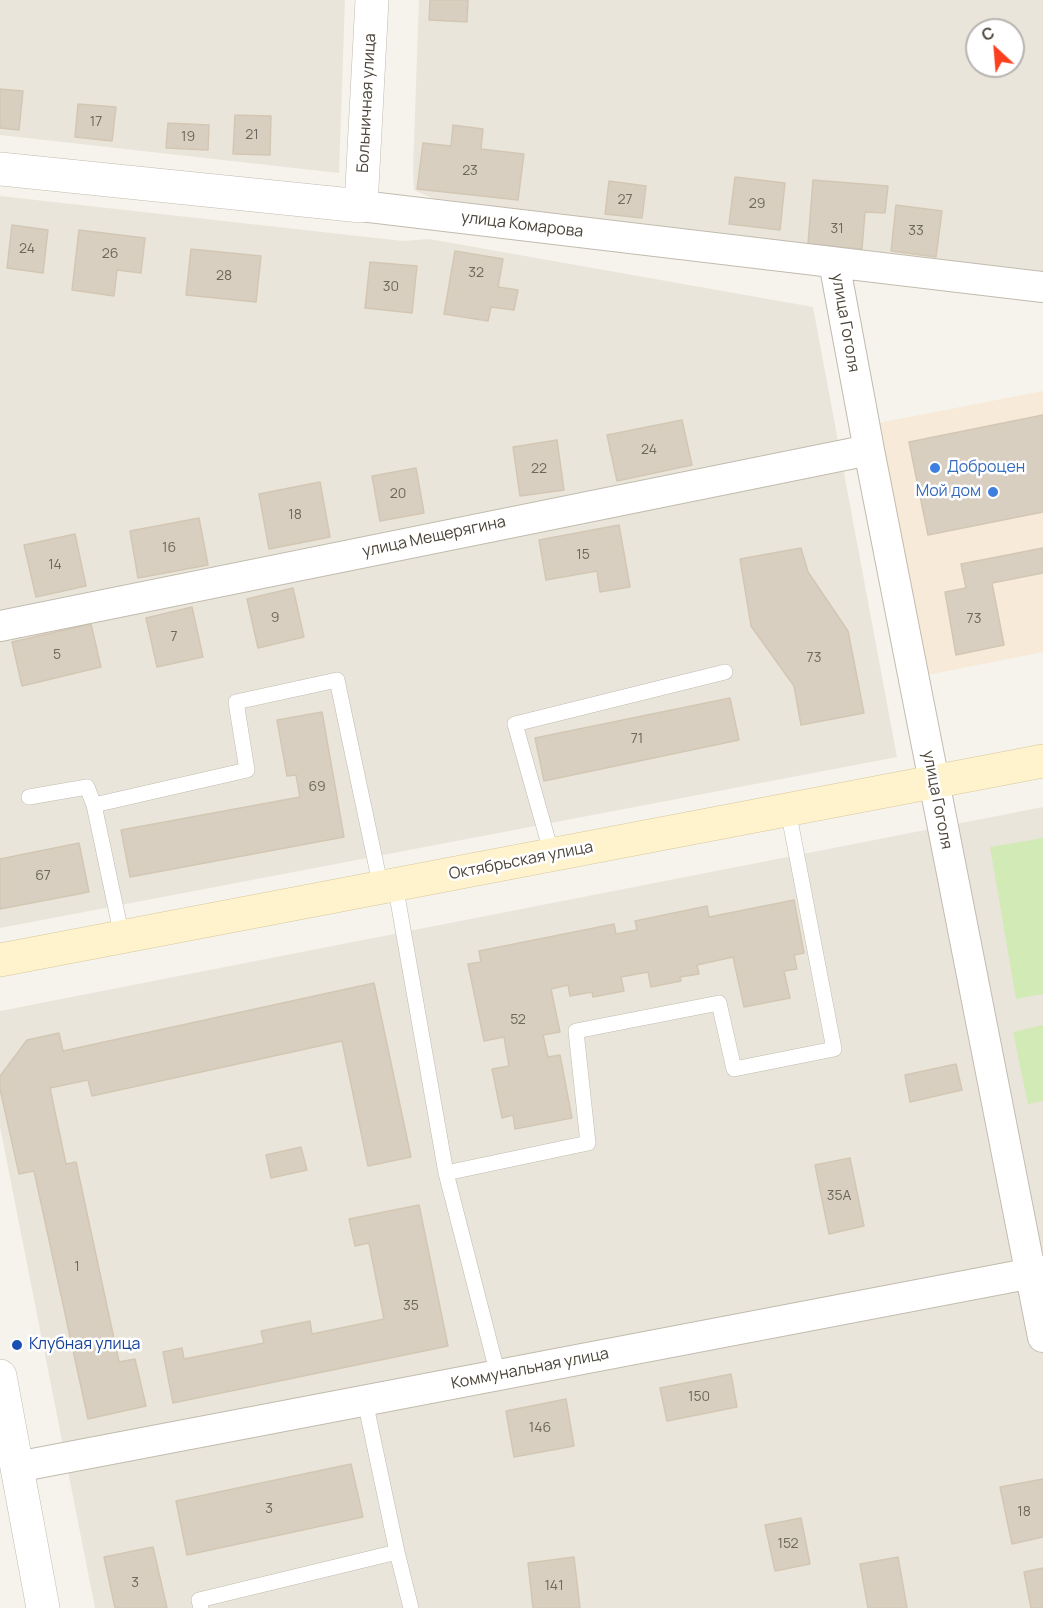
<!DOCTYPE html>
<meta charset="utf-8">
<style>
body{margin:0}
#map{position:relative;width:1043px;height:1608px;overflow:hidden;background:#f6f3ec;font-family:Manrope,sans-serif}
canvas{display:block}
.north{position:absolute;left:965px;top:18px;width:60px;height:60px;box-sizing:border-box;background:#fff;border:2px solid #b7b4b0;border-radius:50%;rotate:334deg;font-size:16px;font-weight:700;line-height:24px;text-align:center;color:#4b4439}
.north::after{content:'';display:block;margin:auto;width:21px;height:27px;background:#fc3f1d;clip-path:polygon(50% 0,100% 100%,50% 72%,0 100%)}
</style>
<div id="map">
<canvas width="1043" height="1608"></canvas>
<div class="north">С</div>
</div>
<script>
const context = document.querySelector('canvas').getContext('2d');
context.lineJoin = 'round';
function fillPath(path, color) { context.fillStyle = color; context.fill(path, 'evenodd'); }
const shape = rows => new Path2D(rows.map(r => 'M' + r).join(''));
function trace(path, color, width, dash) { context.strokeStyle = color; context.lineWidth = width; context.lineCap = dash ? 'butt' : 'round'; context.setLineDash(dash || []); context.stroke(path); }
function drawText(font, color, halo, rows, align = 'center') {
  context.font = font + ' Manrope,sans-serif'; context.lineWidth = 5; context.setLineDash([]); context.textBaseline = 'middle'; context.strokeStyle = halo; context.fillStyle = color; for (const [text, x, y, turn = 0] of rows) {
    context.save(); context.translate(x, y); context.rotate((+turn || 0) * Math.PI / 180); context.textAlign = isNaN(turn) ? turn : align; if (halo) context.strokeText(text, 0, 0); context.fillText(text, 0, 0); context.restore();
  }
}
const residential = shape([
 [0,0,345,0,339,173,0,135],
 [419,0,1043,0,1043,274,801,247,432,198,414,190,413,170],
 [977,30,1013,30,1013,66,977,66],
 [0,196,403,241,429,239,813,307,897,757,0,928],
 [1043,807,1043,1608,95,1608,0,1127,0,1011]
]);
const commercial = shape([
 [1043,391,1043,415,909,442,928,535,1043,512,1043,548,962,564,966,588,945,592,956,655,1004,645,992,583,1043,573,1043,652,927,675,878,423]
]);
const green = shape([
 [1043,838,1043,994,1016,999,990,847],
 [1043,1025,1043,1101,1028,1104,1013,1032]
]);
const building = shape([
 [430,0,468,0,467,22,429,20,430,0],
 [0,89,23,91,19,130,0,128,0,89],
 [78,104,116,107,112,141,75,137,78,104],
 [235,115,271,116,270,155,233,154,235,115],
 [168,123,209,125,208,150,166,148,168,123],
 [453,125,483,129,481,149,524,154,518,200,417,189,423,143,451,146,453,125],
 [735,177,785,183,780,230,729,224,735,177],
 [813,180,888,186,885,213,865,212,862,249,808,244,813,180],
 [609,181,646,186,642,218,605,214,609,181],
 [896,205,942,211,936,257,891,251,896,205],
 [12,225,48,230,43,273,7,268,12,225],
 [79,230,145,238,141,273,117,270,114,296,72,290,79,230],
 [191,249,261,256,256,302,186,295,191,249],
 [455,251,503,259,498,287,518,290,514,310,491,307,488,321,444,314,455,251],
 [370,262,417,266,412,313,365,308,370,262],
 [1043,415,1043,512,928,535,909,442,1043,415],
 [682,420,692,465,617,481,607,435,682,420],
 [557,440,564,490,520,496,513,447,557,440],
 [416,468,424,513,380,521,372,476,416,468],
 [320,482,330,537,269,549,259,494,320,482],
 [199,518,208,565,138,578,130,531,199,518],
 [619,525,630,587,600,592,597,571,546,580,539,540,619,525],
 [75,534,86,586,36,597,24,545,75,534],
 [801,548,808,572,848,631,864,713,801,725,794,686,751,626,740,559,801,548],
 [1043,548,1043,573,992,583,1004,645,956,655,945,592,966,588,961,564,1043,548],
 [293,588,304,637,258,648,247,599,293,588],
 [192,607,203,657,157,667,146,618,192,607],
 [91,624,101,667,22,686,12,642,91,624],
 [730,698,739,740,544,781,535,738,730,698],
 [322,712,344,837,130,877,121,830,300,797,296,775,287,776,277,720,322,712],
 [79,843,89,892,0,909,0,859,79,843],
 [794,900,804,953,794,955,797,969,784,971,790,998,744,1007,733,957,697,965,699,974,680,977,681,981,651,987,648,972,621,977,624,991,593,997,592,992,570,996,568,985,551,989,560,1032,543,1035,548,1057,560,1055,572,1118,515,1129,513,1115,502,1118,492,1069,509,1066,504,1037,484,1041,468,964,481,962,479,951,614,924,616,934,637,930,635,921,707,906,709,917,794,900],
 [374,983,411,1157,368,1166,342,1041,92,1096,88,1080,50,1088,66,1164,76,1162,119,1362,135,1359,146,1406,88,1419,34,1171,19,1174,0,1089,0,1076,27,1040,59,1033,63,1051,374,983],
 [956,1064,962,1090,910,1102,905,1075,956,1064],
 [301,1147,307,1170,271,1178,266,1155,301,1147],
 [850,1158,864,1226,829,1234,815,1165,850,1158],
 [419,1205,448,1346,173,1403,163,1352,182,1348,184,1359,264,1343,261,1331,310,1321,312,1334,384,1319,369,1243,355,1246,349,1219,419,1205],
 [731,1374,737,1407,667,1421,660,1388,731,1374],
 [566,1399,574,1446,514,1457,506,1411,566,1399],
 [351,1464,363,1517,187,1555,176,1501,351,1464],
 [1043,1479,1043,1537,1012,1544,1000,1487,1043,1479],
 [801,1518,810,1564,775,1571,765,1525,801,1518],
 [153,1547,167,1608,115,1608,104,1557,153,1547],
 [574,1557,580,1608,533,1608,528,1563,574,1557],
 [898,1557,907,1608,868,1608,860,1564,898,1557],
 [1043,1568,1043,1608,1031,1608,1024,1572,1043,1568]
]);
const service = shape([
 [29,797,87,787,94,805,122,937],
 [94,805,247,770,236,702,337,680,381,888],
 [552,855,515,724,725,672],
 [395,884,446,1173,498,1375],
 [446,1173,588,1143,576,1031,719,1003,734,1069,834,1049,788,810],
 [397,1552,411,1608],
 [201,1608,199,1600,397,1552,365,1401]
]);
const minor = shape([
 [361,206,1043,287],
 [834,262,869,450,1043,1337],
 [0,626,869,450],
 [17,1467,1043,1271]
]);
const tertiary = shape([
 [0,169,361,206,372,0],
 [0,1376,43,1608]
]);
const secondary = shape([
 [0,960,1043,761]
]);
const markers = [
 [935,468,6,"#3f7fe0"],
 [993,492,6,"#3f7fe0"],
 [17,1345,6,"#1a4fb4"]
];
const numberNames = [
 ["17",96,122],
 ["21",252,135],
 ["19",188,137],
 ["23",470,171],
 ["27",625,200],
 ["29",757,204],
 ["31",837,229],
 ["33",916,231],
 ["24",27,249],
 ["26",110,254],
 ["32",476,273],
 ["28",224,276],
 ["30",391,287],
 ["24",649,450],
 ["22",539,469],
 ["20",398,494],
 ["18",295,515],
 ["16",169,548],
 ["15",583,555],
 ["14",55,565],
 ["9",275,618],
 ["73",974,619],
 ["7",174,637],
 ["5",57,655],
 ["73",814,658],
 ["71",637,739],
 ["69",317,787],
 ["67",43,876],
 ["52",518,1020],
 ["35А",839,1196],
 ["1",77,1267],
 ["35",411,1306],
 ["150",699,1397],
 ["146",540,1428],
 ["3",269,1509],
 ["18",1024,1512],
 ["152",788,1544],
 ["3",135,1583],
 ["141",554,1586]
];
const streetNames = [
 ["Больничная улица",367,103,-87],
 ["улица Комарова",522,225,7],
 ["улица Гоголя",845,323,80],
 ["улица Мещерягина",434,537,-12],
 ["улица Гоголя",937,800,79],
 ["Октябрьская улица",521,861,-11],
 ["Коммунальная улица",530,1369,-11]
];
const shopNames = [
 ["Доброцен",947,468],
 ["Мой дом",981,492,"right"]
];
const transitNames = [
 ["Клубная улица",29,1345]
];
fillPath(residential, '#eae5da');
fillPath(commercial, '#f7ead8');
fillPath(green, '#d2eab5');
fillPath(building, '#d8cfc1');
trace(building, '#d3c7b4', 1.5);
trace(service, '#c2bbae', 16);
trace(minor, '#c2bbae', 32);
trace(tertiary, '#c2bbae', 34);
trace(secondary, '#d6c79b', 34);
trace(service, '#fff', 15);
trace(minor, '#fff', 30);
trace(tertiary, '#fff', 33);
trace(secondary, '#fff3cd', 33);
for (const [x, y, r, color] of markers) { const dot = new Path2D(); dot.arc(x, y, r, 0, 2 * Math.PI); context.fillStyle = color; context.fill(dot); trace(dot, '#fff', 2); }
drawText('14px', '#6e675b', null, numberNames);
drawText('16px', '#4b4439', '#fff', streetNames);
drawText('16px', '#366cbe', '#fff', shopNames, 'left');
drawText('16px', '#164399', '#fff', transitNames, 'left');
</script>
